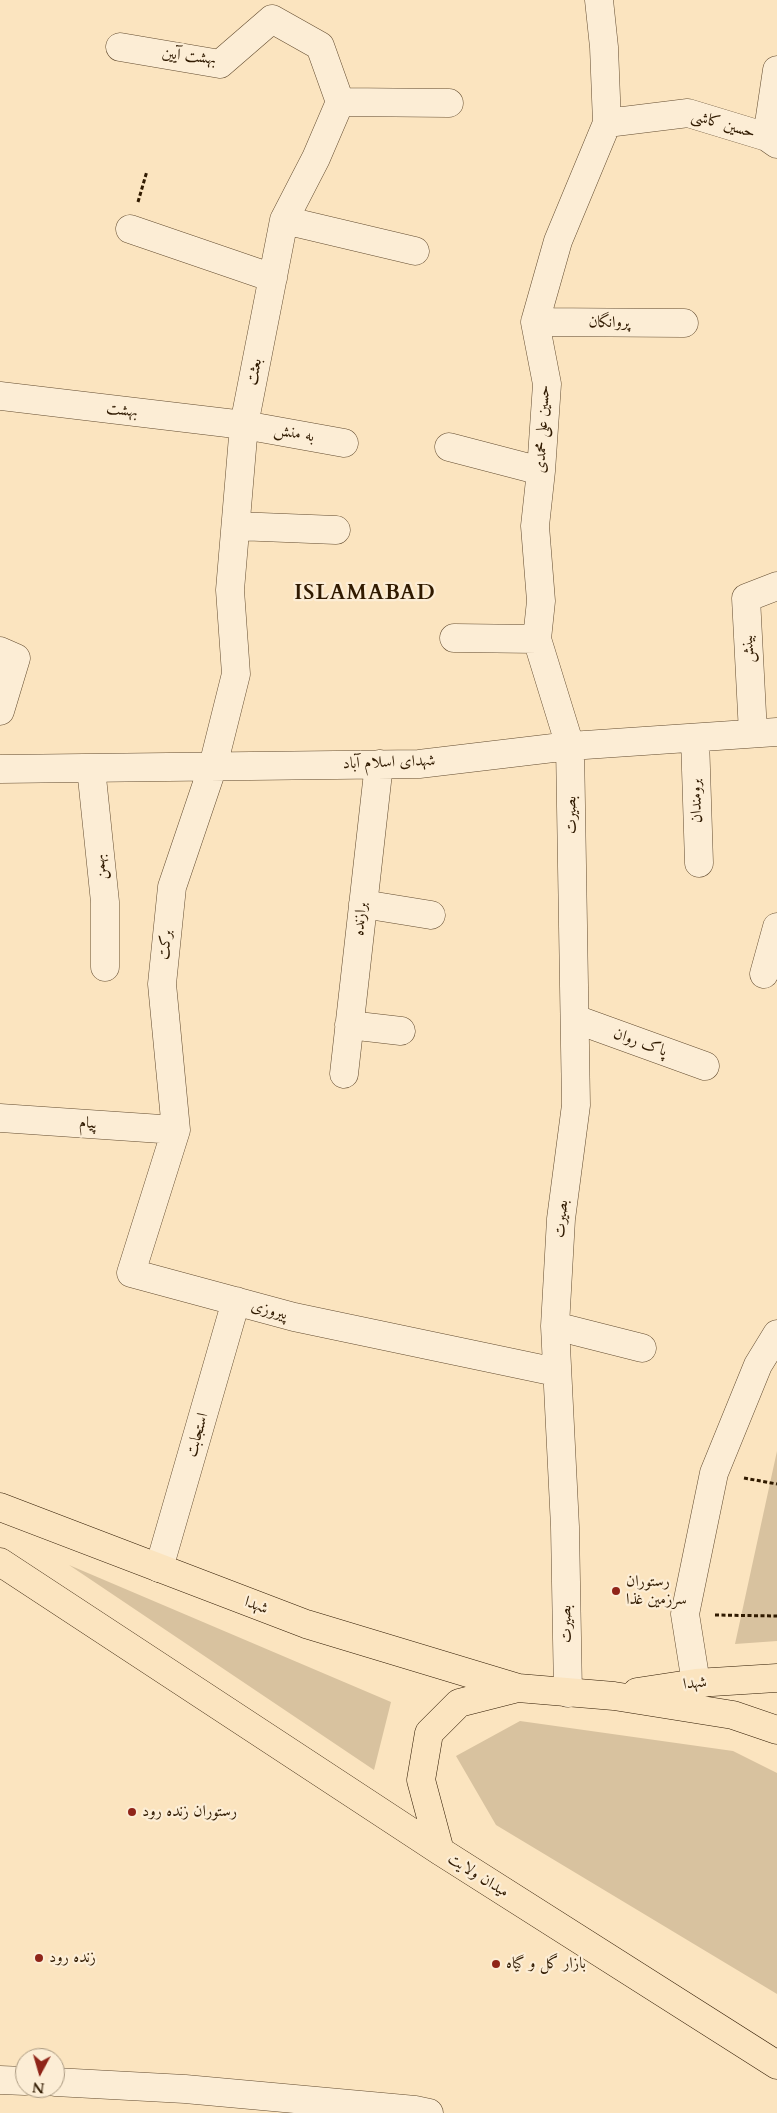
<!DOCTYPE html>
<meta charset="utf-8">
<style>
body{margin:0}
#map{position:relative;width:777px;height:2113px;overflow:hidden;background:#fbe4bf;font-family:Cardo,serif}
canvas{display:block}
.north{position:absolute;left:15px;top:2048px;width:50px;height:50px;box-sizing:border-box;background:#fcedd5;border:1px solid #aa9980;border-radius:50%;rotate:186deg;font-size:14px;font-weight:700;line-height:20px;text-align:center;color:#301a00}
.north::after{content:'';display:block;margin:auto;width:18px;height:22px;background:#8f2418;clip-path:polygon(50% 0,100% 100%,50% 72%,0 100%)}
</style>
<div id="map">
<canvas width="777" height="2113"></canvas>
<div class="north">N</div>
</div>
<script>
const context = document.querySelector('canvas').getContext('2d');
context.lineJoin = 'round';
function fillPath(path, color) { context.fillStyle = color; context.fill(path, 'evenodd'); }
const shape = rows => new Path2D(rows.map(r => 'M' + r).join(''));
function trace(path, color, width, dash) { context.strokeStyle = color; context.lineWidth = width; context.lineCap = dash ? 'butt' : 'round'; context.setLineDash(dash || []); context.stroke(path); }
function drawText(font, color, halo, rows, align = 'center') {
  context.font = font + ' Cardo,Amiri,serif'; context.lineWidth = 4.5; context.setLineDash([]); context.textBaseline = 'middle'; context.strokeStyle = halo; context.fillStyle = color; for (const [text, x, y, turn = 0] of rows) {
    context.save(); context.translate(x, y); context.rotate((+turn || 0) * Math.PI / 180); context.textAlign = isNaN(turn) ? turn : align; if (halo) context.strokeText(text, 0, 0); context.fillText(text, 0, 0); context.restore();
  }
}
const green = shape([
 [777,1451,777,1641,735,1644],
 [69,1565,391,1702,374,1770],
 [520,1721,733,1751,777,1773,777,1994,496,1825,456,1756]
]);
const path = shape([
 [138,202,147,171],
 [744,1478,777,1484],
 [715,1615,777,1616]
]);
const minor = shape([
 [272,19,320,46,340,102,316,158,284,220,244,425,230,590,236,674,213,766,172,887,162,984,176,1130,131,1273,294,1317,556,1372],
 [120,47,220,64,272,19],
 [340,102,449,103],
 [607,123,688,113,767,137,777,144],
 [767,137,777,70],
 [284,220,415,251],
 [130,229,273,278],
 [535,322,684,323],
 [0,396,244,425,344,443],
 [449,447,541,471],
 [236,526,336,530],
 [454,638,537,639],
 [0,651,16,658,0,711],
 [753,733,746,598,777,586],
 [695,738,699,863],
 [91,768,105,902,105,967],
 [0,769,419,764,570,746,777,732],
 [363,904,431,915],
 [764,974,777,927],
 [575,1019,705,1066],
 [349,1025,401,1031],
 [344,1074,379,764],
 [0,1118,176,1130],
 [555,1326,642,1348],
 [159,1568,236,1301],
 [696,1683,685,1614,714,1473,758,1365,777,1334],
 [568,1693,565,1527,555,1326,561,1219,576,1105,570,746,537,639,541,601,535,526,541,471,547,384,535,322,558,241,607,123,604,47,599,0],
 [0,2080,25,2081],
 [55,2082,185,2089,415,2110,429,2113]
]);
const major = shape([
 [0,1507,306,1624,518,1688],
 [0,1562,440,1851,777,2065],
 [637,1692,696,1683,777,1678],
 [440,1851,421,1780,429,1733,459,1703,518,1688,614,1696,733,1715,777,1730]
]);
const markers = [
 [616,1591,5,"#8f2418"],
 [132,1812,5,"#8f2418"],
 [39,1958,5,"#8f2418"],
 [496,1964,5,"#8f2418"]
];
const streetNames = [
 ["بهشت آیین",189,57,7],
 ["حسین کاشی",723,125,16],
 ["پروانگان",609,323],
 ["بعثت",255,372,-79],
 ["بهشت",122,411,7],
 ["حسین علی محمدی",543,429,-87],
 ["به منش",294,434,10],
 ["بینش",749,649,-93],
 ["شهدای اسلام آباد",389,763,-2],
 ["برومندان",697,801,-92],
 ["بصیرت",572,815,-91],
 ["بهمن",101,867,-96],
 ["برازنده",361,919,-84],
 ["برکت",166,945,-84],
 ["پاک روان",640,1043,20],
 ["پیام",88,1124,4],
 ["بصیرت",562,1219,-85],
 ["پیروزی",269,1311,15],
 ["استجابت",198,1435,-74],
 ["شهدا",256,1606,21],
 ["بصیرت",567,1624,-91],
 ["شهدا",695,1684,-6],
 ["میدان ولایت",478,1876,32]
];
const poiNames = [
 ["رستوران",626,1582],
 ["سرزمین غذا",626,1600],
 ["رستوران زنده رود",142,1812],
 ["زنده رود",49,1958],
 ["بازار گل و گیاه",506,1964]
];
const districtNames = [
 ["ISLAMABAD",365,594]
];
fillPath(green, '#d8c29f');
trace(minor, '#634c30', 29);
trace(major, '#301a00', 29);
trace(path, '#301a00', 3, [4, 2.5]);
trace(minor, '#fcedd5', 28);
trace(major, '#fbe4bf', 28);
for (const [x, y, r, color] of markers) { const dot = new Path2D(); dot.arc(x, y, r, 0, 2 * Math.PI); context.fillStyle = color; context.fill(dot); trace(dot, '#fcedd5', 2); }
drawText('16px', '#301a00', '#fcedd5', streetNames);
drawText('16px', '#301a00', '#fcedd5', poiNames, 'left');
context.letterSpacing = '1px';
drawText('bold 21px', '#301a00', '#fcedd5', districtNames);
context.letterSpacing = '0px';
</script>
